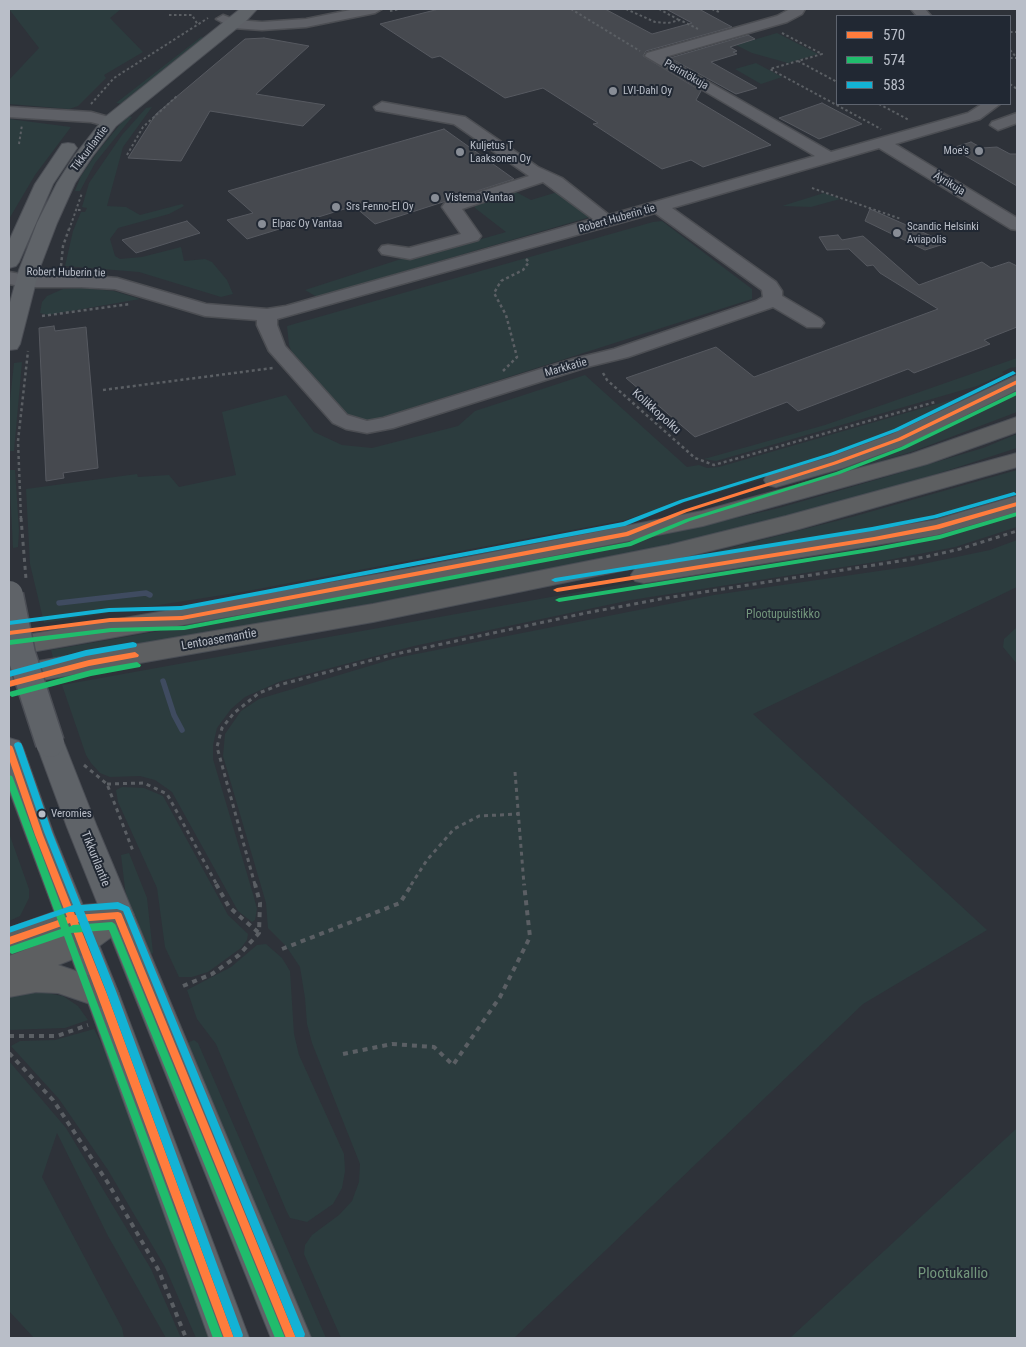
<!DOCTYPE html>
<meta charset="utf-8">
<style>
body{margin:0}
#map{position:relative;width:1026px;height:1347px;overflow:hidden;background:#2e3239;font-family:"Roboto Condensed",sans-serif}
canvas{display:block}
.frame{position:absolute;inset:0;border:10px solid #b9bec8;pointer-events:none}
.legend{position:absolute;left:836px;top:15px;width:175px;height:90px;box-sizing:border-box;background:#212833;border:1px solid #5e646f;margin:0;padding:6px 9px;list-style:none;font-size:15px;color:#b9bec8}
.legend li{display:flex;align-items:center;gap:10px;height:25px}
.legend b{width:25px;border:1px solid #5e646f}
</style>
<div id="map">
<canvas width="1026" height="1347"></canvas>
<div class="frame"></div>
<ul class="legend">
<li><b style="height:6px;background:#ff7c3d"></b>570</li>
<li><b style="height:6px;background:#20bc6c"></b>574</li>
<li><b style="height:6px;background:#13b2d5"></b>583</li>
</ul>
</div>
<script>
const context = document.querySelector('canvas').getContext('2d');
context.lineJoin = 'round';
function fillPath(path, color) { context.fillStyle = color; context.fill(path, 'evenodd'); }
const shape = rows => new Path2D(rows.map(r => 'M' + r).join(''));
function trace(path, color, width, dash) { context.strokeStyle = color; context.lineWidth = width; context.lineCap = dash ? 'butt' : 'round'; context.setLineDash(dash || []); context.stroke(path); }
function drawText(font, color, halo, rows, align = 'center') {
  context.font = font + ' "Roboto Condensed",sans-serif'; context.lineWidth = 4; context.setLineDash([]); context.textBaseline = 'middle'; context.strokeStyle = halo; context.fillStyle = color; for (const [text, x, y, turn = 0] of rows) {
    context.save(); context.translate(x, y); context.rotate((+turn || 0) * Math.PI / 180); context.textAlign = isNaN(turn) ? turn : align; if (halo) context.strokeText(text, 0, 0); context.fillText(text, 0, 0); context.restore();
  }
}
const green = shape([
 [9,9,121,9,110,18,143,52,104,75,106,78,78,106,69,109,9,104,9,80,39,48],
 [777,33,818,54,788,63,752,53,736,45],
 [201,37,208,38,124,104,116,103],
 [756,63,782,77,761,84,735,69],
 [152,107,123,147,107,206,126,207,140,215,182,204,184,206,169,214,118,228,110,239,115,256,120,259,142,257,181,247,184,261,205,259,212,262,227,280,233,294,221,297,139,272,65,266,73,231,81,212,85,212,87,208,82,207,89,183,122,135,146,108],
 [127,116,132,117,95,163,80,191,75,191,81,176,98,151],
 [9,119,71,127,35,175,9,219],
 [514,191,531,200,561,191,590,217,317,297,305,290,432,249,471,242,506,232,475,208,475,205],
 [824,193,840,199,811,207,782,206],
 [662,221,752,289,752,299,371,421,357,420,345,415,294,358,289,345,287,326,653,222],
 [81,288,114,291,140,299,65,312,48,315,40,313,42,302,47,296,63,289],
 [1017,358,1017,367,1010,368,1002,372,1004,374,977,386,716,461,704,459,825,425],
 [22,362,14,451,9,451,9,410,14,363],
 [585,375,687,467,699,465,707,468,719,467,982,391,967,401,882,439,780,474,625,520,242,592,44,623,30,564,26,489,137,474,138,477,169,475,179,487,236,475,222,412,286,395,314,432,342,445,372,448,458,426,475,411],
 [1017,387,1017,412,914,451,835,475,809,480,872,456,961,417],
 [1017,434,1017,448,881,492,653,549,553,570,54,662,51,650,342,599,663,535,779,508,903,472,983,448],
 [9,470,15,470,19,530,18,547,13,548],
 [1017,470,1017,499,1000,505,933,522,659,566,852,517],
 [1017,512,1017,527,955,547,888,560,631,600,414,646,281,681,245,697,231,709,217,728,213,745,213,759,253,894,257,909,255,920,252,922,238,911,172,792,155,780,140,776,110,777,100,773,91,763,86,755,62,685,634,582,893,543,959,529],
 [1017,540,1017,587,753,714,987,930,863,1004,514,1338,341,1338,304,1254,305,1245,312,1235,339,1215,352,1201,359,1182,360,1164,312,1043,307,1024,305,998,300,967,286,946,268,928,266,903,223,756,225,734,241,711,259,699,396,658,714,595,913,566,990,550],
 [1017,627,1017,664,1003,647,1004,639],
 [122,787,144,788,163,796,228,915,248,934,247,940,241,948,208,972,192,977,179,977,165,947,157,888,118,802,116,790],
 [9,833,29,889,29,898,20,916,9,921],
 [129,853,147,898,153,953,150,955,129,907,125,889,121,855],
 [266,944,282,958,290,971,294,1034,299,1055,344,1154,345,1171,342,1188,333,1204,307,1222,290,1218,286,1210,216,1044,197,1019,187,990,231,967,257,945],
 [36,991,63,996,78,1006,88,1020,65,1028,9,1030,9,995],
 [94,1029,103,1047,213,1338,196,1338,165,1267,108,1170,59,1099,11,1046,20,1041,55,1040],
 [194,1040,198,1043,326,1338,309,1338,187,1043],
 [9,1061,66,1128,151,1269,181,1338,166,1338,108,1236,57,1133,42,1177,122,1328,124,1338,34,1338,9,1311],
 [1017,1128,1017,1338,790,1338]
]);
const stream = shape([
 [59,603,146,593,150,595],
 [163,681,174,715,182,730]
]);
const building = shape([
 [439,9,605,9,652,34,692,23,666,9,699,9,732,27,646,51,643,56,701,91,696,100,771,145,703,167,691,160,662,169,593,124,598,123,543,88,505,98,440,56,432,58,380,24,439,9],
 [748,35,755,39,730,47,737,51,733,52,737,54,711,62,757,88,736,94,670,58,748,35],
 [264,38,309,46,256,94,325,105,303,126,210,111,181,161,128,158,156,114,245,39,264,38],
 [822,103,862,124,819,139,779,118,822,103],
 [444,129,514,179,375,224,354,206,247,239,227,220,253,213,228,191,444,129],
 [971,142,982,148,997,147,1010,154,1017,154,1017,186,952,148,971,142],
 [870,209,947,243,925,250,865,221,870,209],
 [187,221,200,233,136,253,122,240,187,221],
 [838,235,842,240,863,236,919,285,982,262,991,268,1009,262,1017,266,1017,327,984,340,990,344,914,373,908,369,798,411,787,402,695,437,626,378,716,347,754,377,938,309,880,273,873,265,867,266,849,249,827,250,819,237,838,235],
 [54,326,55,331,86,327,98,468,63,473,64,478,46,481,39,328,54,326]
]);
const pathFar3 = shape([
 [571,9,640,51],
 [626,9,655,22,668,23,680,20,698,29],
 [659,9,679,20],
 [712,9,719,12],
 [390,11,400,9],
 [169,15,192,15,198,25],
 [1010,32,1017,32],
 [782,33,822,54,770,69,881,129],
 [1010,50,1017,58],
 [1010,58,1017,58],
 [798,61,837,82],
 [1010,84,1017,89],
 [91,104,114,78,208,18],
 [879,104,909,120],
 [19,144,22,125],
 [127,155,143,127,177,96],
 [812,188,901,219],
 [78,210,83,210],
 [69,230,82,193]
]);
const pathFar2 = shape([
 [61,266,63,246,69,229],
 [42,316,130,304],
 [503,371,517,357,506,315,494,293,501,281,523,270,529,262,526,259],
 [603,373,607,380,695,458,714,465,935,402],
 [103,390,273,368],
 [21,519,18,441,28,351]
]);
const pathFar1 = shape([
 [21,518,26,579],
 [84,765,107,784,133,851],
 [515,772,524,885],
 [107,784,144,783,167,794,217,885],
 [255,885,217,747,222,728,234,713,259,693,279,685,391,655,586,613,666,598,925,557,960,549,1017,531],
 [411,885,427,860,454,829,479,816,518,814]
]);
const path = shape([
 [216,884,229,907,259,933],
 [282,949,400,903,412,884],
 [183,986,212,974,239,955,259,933,260,903,255,884],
 [9,1036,57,1036,88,1025],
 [9,1053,53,1100,108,1183,159,1271,186,1338],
 [343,1054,392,1044,434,1047,453,1065,500,997,530,937,524,884]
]);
const minor = shape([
 [355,9,382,9,375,13,306,27,262,30,233,28,216,19,223,15,236,20,262,22,306,19,355,9],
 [790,9,805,9,802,14,787,22,665,57,831,152,968,113,982,104,1000,104,980,119,895,144,1017,218,1017,230,1011,229,879,148,672,208,776,282,782,291,782,296,821,319,824,323,821,327,807,327,773,307,628,357,587,367,393,428,367,433,346,429,333,423,269,351,257,325,257,320,205,316,115,289,81,287,26,287,9,284,9,272,26,275,81,275,117,278,206,304,267,309,286,306,593,219,543,182,462,209,481,236,478,240,410,259,382,254,379,250,382,246,388,245,409,248,461,234,442,207,445,203,529,176,454,124,376,110,374,107,382,102,465,117,538,167,562,178,609,215,815,156,645,56,647,53,777,16,790,9],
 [655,213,762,290,763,297,756,301,614,349,573,359,383,418,367,421,347,415,285,346,277,325,277,319,655,213],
 [911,9,925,9,931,16,917,16,911,9],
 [9,107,91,112,116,119,118,122,110,127,91,122,9,117,9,107],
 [1017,113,1017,123,998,130,990,125,992,122,1017,113]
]);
const major = shape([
 [240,9,257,9,247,20,116,126,92,157,75,183,57,223,39,270,20,344,17,349,9,350,9,306,19,270,37,223,57,183,75,155,104,118,240,9],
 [68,143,74,144,77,148,53,184,19,262,16,266,9,268,9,241,35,184,62,144,68,143],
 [50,733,60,736,64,743,97,827,311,1338,271,1338,67,827,36,743,40,736,50,733],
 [9,738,19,741,23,748,54,835,119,994,249,1338,209,1338,85,994,9,790,9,738]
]);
const highway = shape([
 [1017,375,1017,390,908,444,843,468,776,487,767,485,764,480,767,475,827,458,892,434,1017,375],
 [1017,417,1017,432,927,464,703,526,407,585,9,656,9,638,407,569,702,511,911,454,1017,417],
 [1017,453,1017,467,799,529,669,561,373,622,9,686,9,666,373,604,669,545,786,516,1017,453],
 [1017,496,1017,512,937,535,644,583,635,581,631,575,635,569,644,567,935,520,1017,496],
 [118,902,129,906,134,915,129,924,91,952,58,965,114,984,119,994,114,1004,102,1008,58,993,36,992,9,997,9,956,70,932,9,954,9,928,71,906,118,902]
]);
const majorBridge = shape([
 [9,595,21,654,50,743]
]);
const bus1 = shape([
 [1017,380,1017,384,902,440,837,464,687,512,628,536,182,620,110,622,9,635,9,631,110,618,182,616,626,532,683,510,833,462,898,438,1017,380],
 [1017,502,1017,506,939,529,874,541,557,592,553,590,557,588,874,537,936,525,1017,502],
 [135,652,139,655,138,657,89,666,9,687,9,681,89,660,135,652],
 [9,745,12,746,13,748,43,835,75,915,118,912,121,913,122,915,296,1338,286,1338,115,919,78,922,107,994,234,1338,224,1338,97,994,70,923,9,945,9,937,67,917,35,835,9,759,9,745]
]);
const bus2 = shape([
 [1017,391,1017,395,905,449,840,474,690,521,631,546,184,630,111,632,9,645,9,641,10,640,111,628,184,626,629,542,686,519,836,472,901,447,1017,391],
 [1017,512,1017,516,940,539,876,551,559,602,555,600,559,598,876,547,939,535,1017,512],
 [137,662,141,665,140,667,91,676,12,697,9,695,9,692,91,670,137,662],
 [9,775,12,776,13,778,69,927,73,925,112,922,115,924,116,926,285,1338,275,1338,109,930,71,933,223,1338,213,1338,64,936,12,954,9,952,9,947,61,929,9,788,9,775]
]);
const bus3 = shape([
 [1013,371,1016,373,1015,374,898,431,834,455,684,502,625,526,181,610,109,612,9,625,9,621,109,608,181,606,623,522,680,500,830,453,894,429,1013,371],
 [1014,492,1017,494,1016,495,937,518,872,531,555,582,551,580,555,578,872,527,934,515,1014,492],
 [133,642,136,643,137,645,136,647,86,656,9,677,9,671,86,650,133,642],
 [18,742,21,743,22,745,52,832,81,905,118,902,129,907,130,909,305,1334,304,1338,296,1338,123,911,117,909,84,911,116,991,243,1335,242,1338,234,1338,233,1335,106,991,75,912,69,912,9,933,9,927,73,905,44,832,14,745,15,743,18,742]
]);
const markers = [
 [613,91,5,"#888d96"],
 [979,151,5,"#888d96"],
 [460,152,5,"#888d96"],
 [435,198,5,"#888d96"],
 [336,207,5,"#888d96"],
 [262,224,5,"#888d96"],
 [897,233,5,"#888d96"],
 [42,814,4.5,"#b9bec8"]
];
const farStreetnames = [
 ["Perintökuja",686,75,30],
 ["Tikkurilantie",90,149,-53],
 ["Äyrikuja",949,184,31],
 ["Robert Huberin tie",617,219,-16],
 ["Robert Huberin tie",66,273,1],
 ["Markkatie",566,368,-16]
];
const farPoinames = [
 ["LVI-Dahl Oy",623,91],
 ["Kuljetus T",470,146],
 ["Laaksonen Oy",470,159],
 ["Moe's",969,151,"right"],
 ["Vistema Vantaa",445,198],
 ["Srs Fenno-El Oy",346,207],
 ["Elpac Oy Vantaa",272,224],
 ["Scandic Helsinki",907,227],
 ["Aviapolis",907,240]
];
const busNames = [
 ["Veromies",51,814]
];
const streetNames = [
 ["Kolikkopolku",656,412,42],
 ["Lentoasemantie",219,640,-10],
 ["Tikkurilantie",95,859,68]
];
const parkNames = [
 ["Plootupuistikko",783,615]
];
const nearParknames = [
 ["Plootukallio",953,1274]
];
fillPath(green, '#2c3c3e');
trace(stream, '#3f4b60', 5.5);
fillPath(building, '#46494f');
trace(building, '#565960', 1);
trace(minor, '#4c4e53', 3);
trace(major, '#4b4e55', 2);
trace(highway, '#4a4e55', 2);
trace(pathFar3, '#5b5f64', 2, [2.5, 2.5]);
trace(pathFar2, '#5b5f64', 2.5, [3, 3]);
trace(pathFar1, '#5b5f64', 3, [4, 4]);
trace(path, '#5b5f64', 4, [5, 5]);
fillPath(minor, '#5e6066');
fillPath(major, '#5f6368');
fillPath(highway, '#5d5f61');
trace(majorBridge, '#4b4e55', 31, []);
trace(majorBridge, '#5f6368', 28);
fillPath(bus1, '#ff7c3d');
fillPath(bus2, '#20bc6c');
fillPath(bus3, '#13b2d5');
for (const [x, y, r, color] of markers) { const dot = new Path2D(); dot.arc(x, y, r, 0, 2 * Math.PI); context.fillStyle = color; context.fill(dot); trace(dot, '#212833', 2); }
drawText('11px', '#b9bec8', '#212833', farStreetnames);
drawText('11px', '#b9bec8', '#212833', farPoinames, 'left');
drawText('11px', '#b9bec8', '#212833', busNames, 'left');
drawText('12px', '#b9bec8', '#212833', streetNames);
drawText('12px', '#73967c', '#212833', parkNames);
drawText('15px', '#73967c', '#212833', nearParknames);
</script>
